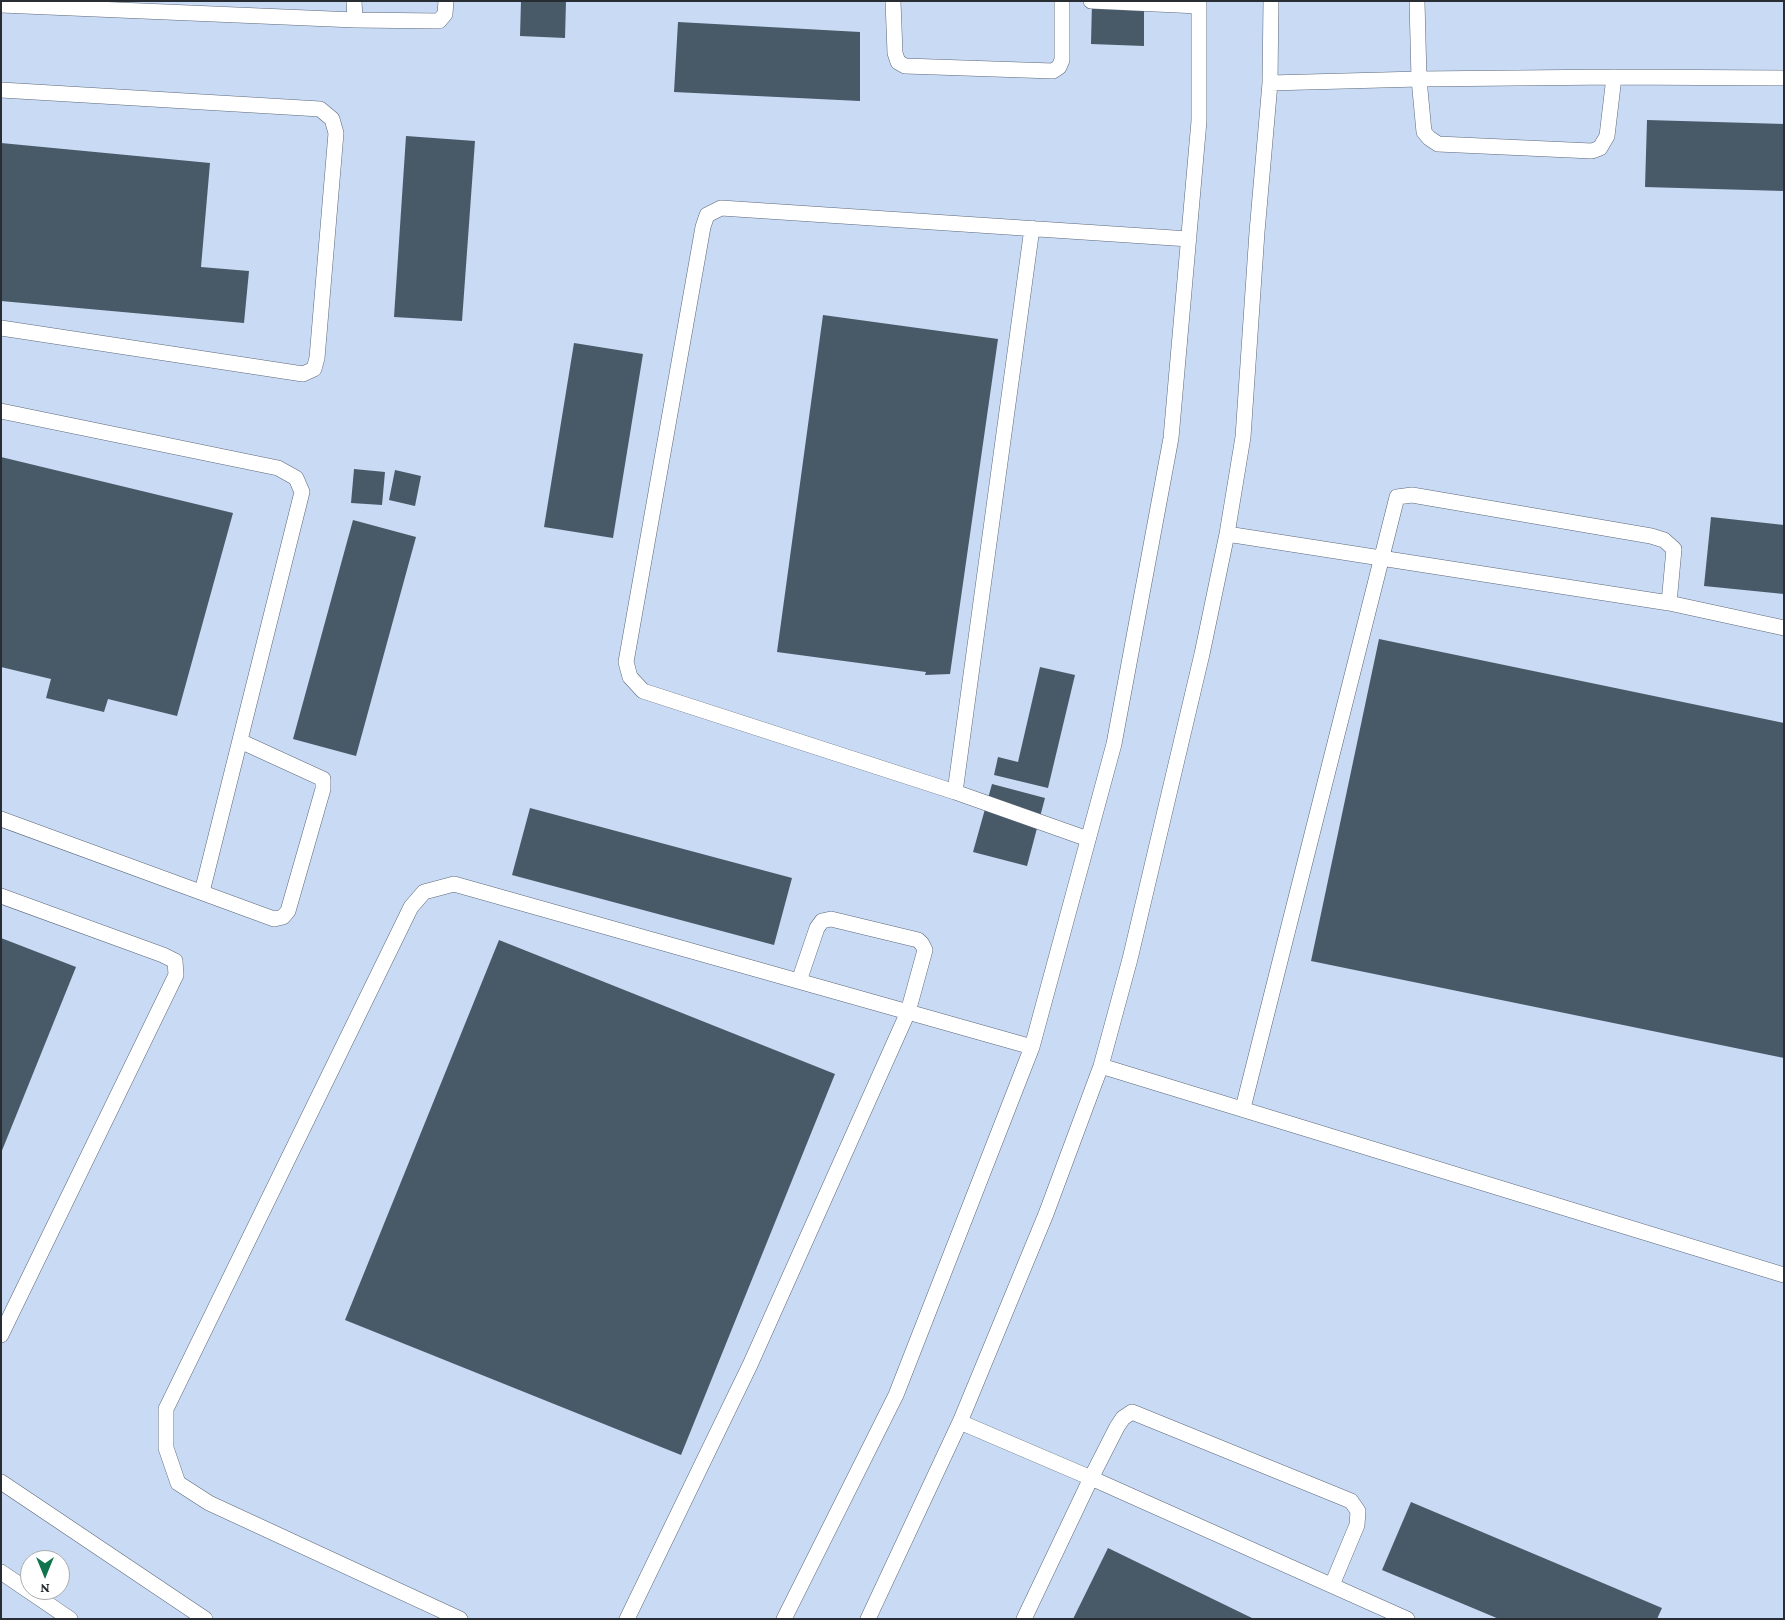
<!DOCTYPE html>
<style>
body{margin:0}
#map{position:relative;width:1785px;height:1620px;overflow:hidden;background:#d8e6fa;font-family:"Crimson Pro",serif}
canvas{display:block}
.frame{position:absolute;inset:0;border:2px solid #282d34;pointer-events:none}
.north{position:absolute;left:20px;top:1550px;width:50px;height:50px;box-sizing:border-box;background:#fff;border:1px solid #a9abae;border-radius:50%;rotate:180deg;font-size:14px;font-weight:700;line-height:20px;text-align:center;color:#282d34}
.north::after{content:'';display:block;margin:auto;width:18px;height:22px;background:#0f734b;clip-path:polygon(50% 0,100% 100%,50% 72%,0 100%)}
</style>
<div id="map">
<canvas width="1785" height="1620"></canvas>
<div class="frame"></div>
<div class="north">N</div>
</div>
<script>
const context = document.querySelector('canvas').getContext('2d');
context.lineJoin = 'round';
function fillPath(path, color) { context.fillStyle = color; context.fill(path, 'evenodd'); }
const shape = rows => new Path2D(rows.map(r => 'M' + r).join(''));
function trace(path, color, width, dash) { context.strokeStyle = color; context.lineWidth = width; context.lineCap = dash ? 'butt' : 'round'; context.setLineDash(dash || []); context.stroke(path); }
const built = shape([
 [1,1,1784,1,1784,1619,1,1619],
 [30,1560,60,1560,60,1590,30,1590]
]);
const building = shape([
 [521,1,566,1,565,38,520,36],
 [1092,1,1144,1,1144,46,1091,44],
 [678,22,860,32,860,101,674,92],
 [1647,120,1784,124,1784,191,1645,187],
 [406,136,475,141,462,321,394,317],
 [1,143,210,163,201,267,249,271,244,323,1,301],
 [823,315,998,339,950,674,925,675,926,672,777,652],
 [574,343,643,354,613,538,544,527],
 [1,457,233,513,177,716,108,699,104,712,46,698,51,679,1,667],
 [354,469,385,472,382,505,351,503],
 [395,470,421,476,415,506,389,500],
 [1711,517,1784,525,1784,594,1704,586],
 [353,520,416,537,356,756,293,739],
 [1379,639,1784,723,1784,1058,1311,961],
 [1040,667,1075,675,1048,788,994,775,998,757,1018,762],
 [992,784,1045,798,1027,866,973,852],
 [530,808,792,878,774,945,512,875],
 [1,938,76,967,1,1153],
 [499,940,835,1074,681,1455,345,1320],
 [1411,1502,1662,1608,1657,1619,1499,1619,1382,1570],
 [1108,1548,1254,1619,1073,1619]
]);
const lane = shape([
 [354,1,355,20],
 [893,1,895,53,898,62,905,66,1053,71,1059,67,1062,60,1062,1],
 [1091,1,1199,6],
 [1417,1,1419,79,1424,132,1429,138,1438,144,1592,151,1600,148,1607,136,1614,77],
 [1,5,355,20,439,21,445,14,446,1],
 [1270,83,1419,79,1614,77,1784,78],
 [1,90,320,109,332,119,336,133,317,358,314,369,303,374,1,328],
 [1,411,278,468,296,478,302,492,202,892],
 [1227,534,1669,603,1784,628],
 [955,792,1032,228],
 [1,819,274,919,283,917,288,911,323,789,323,779,240,741],
 [1088,839,955,792,643,691,630,677,626,662,703,227,707,215,721,208,1189,239],
 [1,896,163,955,175,961,176,975,1,1335],
 [799,981,817,928,822,921,831,919,918,940,922,944,925,950,908,1012,1032,1047],
 [1101,1066,1784,1275],
 [1243,1108,1397,497,1412,495,1651,536,1664,540,1674,549,1669,603],
 [960,1422,1091,1478,1117,1427,1123,1418,1132,1412,1351,1501,1358,1511,1357,1525,1332,1585],
 [1,1482,205,1619],
 [1,1572,70,1619],
 [460,1619,209,1503,178,1483,166,1448,166,1409,411,907,424,892,454,884,908,1012,750,1365,627,1619],
 [784,1619,896,1395,1032,1047,1114,744,1171,438,1199,121,1199,1],
 [868,1619,960,1422,1046,1214,1101,1066,1130,959,1202,654,1227,534,1243,437,1257,232,1270,83,1271,1],
 [1024,1619,1091,1478,1407,1619]
]);
fillPath(built, '#c8daf4');
fillPath(building, '#485a67');
trace(lane, '#5d697a', 16);
trace(lane, '#fff', 15);
</script>
